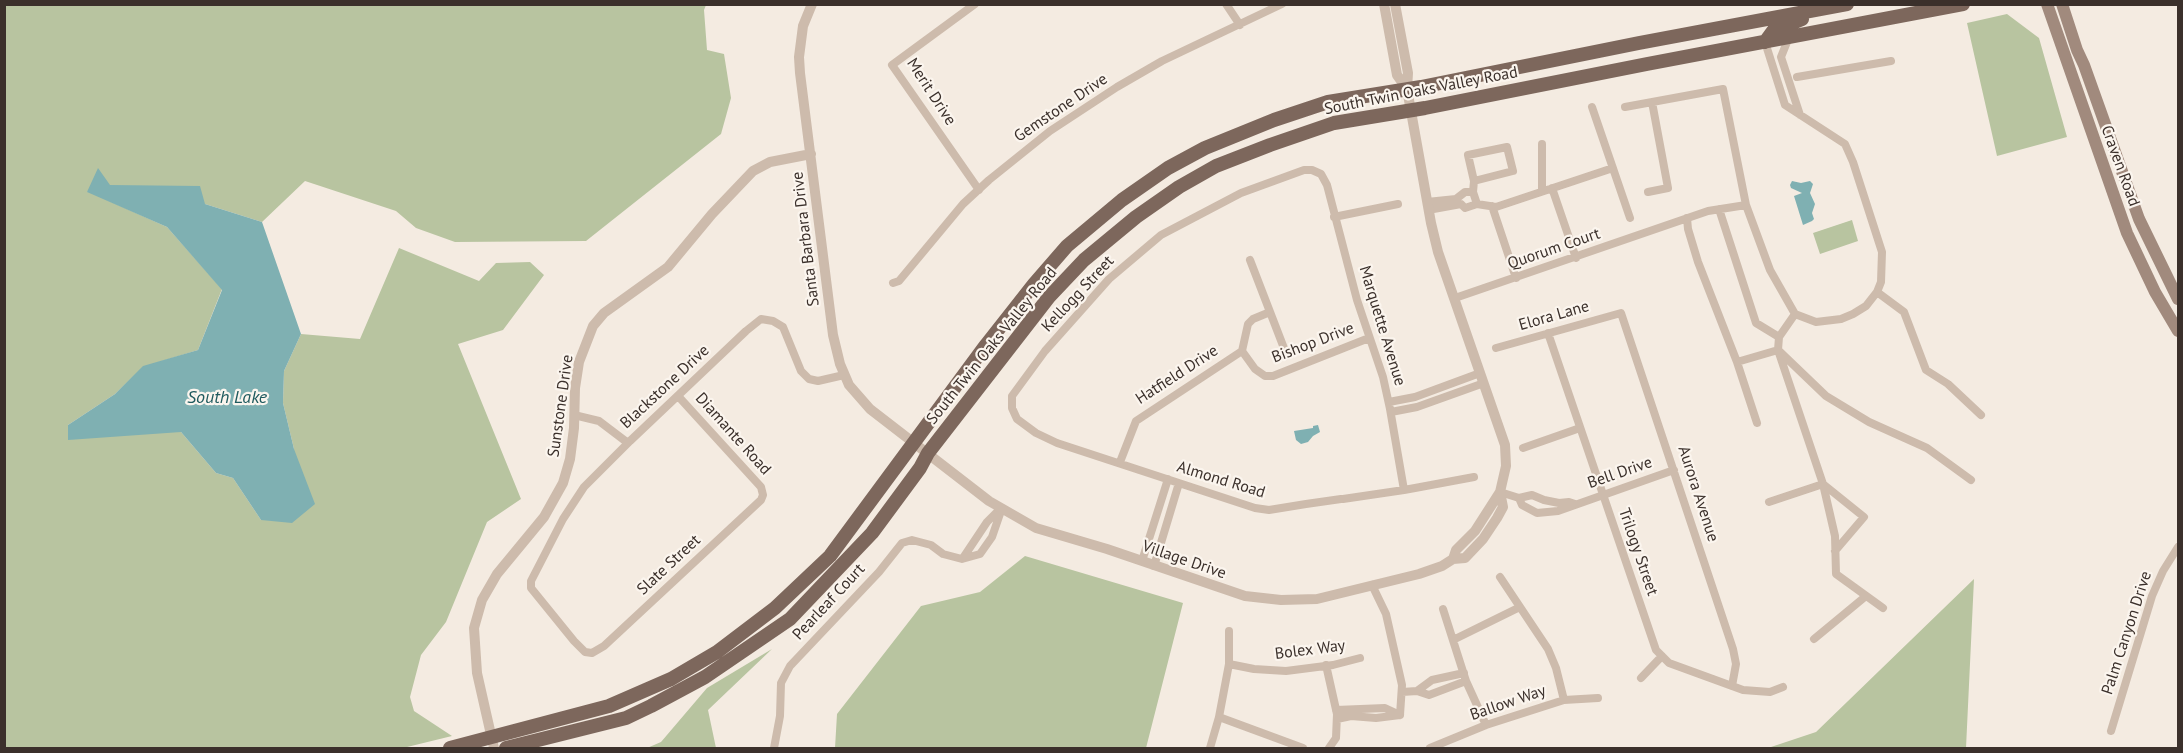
<!DOCTYPE html>
<style>
body{margin:0}
#map{position:relative;width:2183px;height:753px;overflow:hidden;background:#f4ebe1;font-family:"PT Sans",sans-serif}
canvas{display:block}
.frame{position:absolute;inset:0;border:6px solid #3b302b;pointer-events:none}
</style>
<div id="map">
<canvas width="2183" height="753"></canvas>
<div class="frame"></div>
</div>
<script>
const context = document.querySelector('canvas').getContext('2d');
context.lineJoin = 'round';
function fillPath(path, color) { context.fillStyle = color; context.fill(path, 'evenodd'); }
const shape = rows => new Path2D(rows.map(r => 'M' + r).join(''));
function trace(path, color, width, dash) { context.strokeStyle = color; context.lineWidth = width; context.lineCap = dash ? 'butt' : 'round'; context.setLineDash(dash || []); context.stroke(path); }
function drawText(font, color, halo, rows, align = 'center') {
  context.font = font + ' "PT Sans",sans-serif'; context.lineWidth = 4.5; context.setLineDash([]); context.textBaseline = 'middle'; context.strokeStyle = halo; context.fillStyle = color; for (const [text, x, y, turn = 0] of rows) {
    context.save(); context.translate(x, y); context.rotate((+turn || 0) * Math.PI / 180); context.textAlign = isNaN(turn) ? turn : align; if (halo) context.strokeText(text, 0, 0); context.fillText(text, 0, 0); context.restore();
  }
}
const green = shape([
 [4,5,706,5,704,10,707,50,724,54,731,98,721,134,586,241,455,242,416,228,396,211,305,181,262,222,205,204,87,191,167,227,222,289,198,350,143,367,115,394,68,425,181,432,216,473,233,478,261,520,294,449,283,403,284,371,301,334,360,339,399,248,479,281,496,263,530,262,544,275,503,330,458,344,521,499,487,522,446,622,421,655,410,697,414,711,452,736,403,748,5,748],
 [2007,14,2039,38,2067,137,1997,156,1967,23],
 [1852,220,1858,241,1820,254,1813,233],
 [1025,556,1183,603,1146,748,835,748,837,714,921,606,980,592],
 [1974,579,1966,748,1768,748,1816,732],
 [772,649,708,710,716,748,647,748,661,742,707,688]
]);
const water = shape([
 [98,168,110,185,200,186,205,204,262,222,301,334,284,371,283,403,294,449,315,504,292,523,261,520,233,478,216,473,181,432,68,440,68,425,115,394,143,366,198,350,222,290,167,227,87,192],
 [1792,181,1801,183,1810,181,1813,184,1810,193,1815,204,1812,213,1814,219,1812,221,1803,225,1794,196,1802,193,1791,188,1790,185],
 [1318,425,1320,432,1313,436,1308,442,1301,444,1296,440,1294,431,1313,428,1313,426]
]);
const minor = shape([
 [975,4,892,65,979,190],
 [1226,4,1240,25],
 [1789,37,1781,57,1800,115],
 [1797,77,1891,61],
 [1592,107,1630,218],
 [1625,107,1723,89,1746,205,1770,270,1795,314,1816,322,1841,319,1853,314,1866,306,1877,292,1881,282,1882,252,1853,162,1845,144,1785,105,1765,42],
 [1542,144,1542,191],
 [1552,188,1576,258],
 [1473,192,1474,181,1468,155,1507,147,1513,171,1474,181],
 [1648,192,1668,188,1652,102],
 [1427,202,1456,199,1465,192,1473,192,1477,204],
 [1492,206,1516,278],
 [1719,209,1756,323,1779,337],
 [1428,210,1461,204,1465,208,1477,204,1496,207,1613,168],
 [1334,217,1398,204],
 [1687,218,1688,229,1698,262,1737,362,1757,423],
 [1250,260,1287,356],
 [893,283,899,281,963,204,989,180,1050,131,1117,87,1162,61,1282,4],
 [1877,292,1904,312,1926,370,1948,384,1981,415],
 [1455,298,1708,211,1746,205],
 [1795,314,1779,337,1778,350,1823,484,1835,536,1836,574,1883,608],
 [1548,333,1656,650,1669,663,1743,690,1770,692,1783,687],
 [1496,348,1621,313,1733,649,1736,664,1732,686],
 [1242,351,1255,369,1265,376,1273,376,1369,338],
 [1242,351,1248,324,1253,319,1270,312],
 [1737,362,1778,350,1826,396,1869,422,1927,448,1971,480],
 [678,396,761,487,763,495,761,500,604,646,592,653,585,652,574,641,531,588,531,581,563,519,584,487,630,441,746,331,761,319,773,321,783,327,801,371,809,379,818,381,844,375],
 [1389,402,1415,397,1480,373],
 [1391,412,1417,407,1484,383],
 [574,415,599,421,628,443],
 [1523,448,1580,428],
 [1120,462,1136,421,1242,351],
 [1404,490,1390,409,1383,377,1357,300,1327,185,1321,174,1312,170,1304,170,1241,193,1161,235,1109,279,1045,351,1012,396,1012,408,1017,419,1036,433,1057,443,1255,508,1269,510,1306,504,1341,499,1343,499,1404,490,1415,488,1474,477],
 [1500,492,1519,498],
 [1519,498,1522,505,1537,513,1558,511,1674,470],
 [1519,498,1532,495,1544,500,1559,503,1569,502,1575,504],
 [1769,502,1823,484,1864,517,1835,551],
 [963,558,987,522,1000,509],
 [1142,561,1168,479],
 [1154,566,1179,483],
 [1500,577,1548,649,1556,668,1564,700],
 [1372,585,1386,614,1402,685,1400,715],
 [1443,609,1466,681,1486,725],
 [1814,639,1866,596],
 [1453,640,1520,607],
 [1229,664,1254,669,1286,671,1333,665,1360,658],
 [1326,665,1337,714,1336,738,1329,748],
 [1641,678,1662,656],
 [1417,691,1432,680,1464,673],
 [1402,692,1417,691,1429,695,1466,681],
 [1336,710,1385,708,1400,715],
 [1219,717,1303,748],
 [1337,719,1351,716,1376,718,1400,715],
 [2111,731,2152,596,2163,571,2178,547],
 [774,748,780,716,781,683,790,666,879,572,902,543,912,540,931,545,943,554,962,559,980,554,992,537,1002,508],
 [1210,748,1219,717,1229,664,1229,631],
 [1430,748,1486,725,1564,700,1598,698]
]);
const tertiary = shape([
 [812,4,803,26,799,57,800,73,833,335,840,364,849,385,870,409,989,501,1036,528,1107,549,1245,596,1281,600,1317,599,1419,574,1442,566,1453,559,1465,558,1483,539,1497,518,1503,507,1500,492],
 [1384,4,1397,75,1407,89],
 [1395,4,1408,73,1407,89,1431,223,1438,252,1505,445,1506,466,1500,492,1475,531,1456,550,1453,559],
 [494,748,477,673,474,628,482,600,497,574,544,517,563,483,570,459,574,428,575,388,579,362,593,326,604,313,668,267,712,214,753,171,770,162,811,154]
]);
const secondary = shape([
 [2047,4,2127,233,2155,292,2178,331],
 [2062,4,2077,50,2084,65,2139,219,2178,299]
]);
const primary = shape([
 [1765,42,1773,31,1802,19],
 [450,748,609,706,671,679,717,652,775,608,830,556,986,345,1034,284,1067,246,1122,200,1168,168,1205,148,1274,120,1328,102,1421,87,1639,43,1847,4],
 [506,748,626,718,651,706,705,677,790,619,872,533,920,468,928,453,1049,297,1084,260,1136,217,1179,187,1216,166,1270,145,1334,123,1425,108,1647,64,1963,4]
]);
const streetNames = [
 ["South Twin Oaks Valley Road",1421,91,-11],
 ["Merit Drive",931,92,57],
 ["Gemstone Drive",1061,108,-34],
 ["Craven Road",2120,166,70],
 ["Santa Barbara Drive",806,239,-97],
 ["Quorum Court",1554,249,-19],
 ["Kellogg Street",1078,294,-47],
 ["Elora Lane",1554,316,-16],
 ["Marquette Avenue",1382,326,73],
 ["Bishop Drive",1313,343,-21],
 ["South Twin Oaks Valley Road",992,346,-51],
 ["Hatfield Drive",1177,375,-33],
 ["Blackstone Drive",665,387,-43],
 ["Sunstone Drive",561,406,-82],
 ["Diamante Road",733,434,48],
 ["Bell Drive",1620,473,-19],
 ["Almond Road",1221,480,17],
 ["Aurora Avenue",1698,494,72],
 ["Trilogy Street",1638,552,71],
 ["Village Drive",1184,560,19],
 ["Slate Street",669,565,-43],
 ["Pearleaf Court",829,602,-47],
 ["Palm Canyon Drive",2127,633,-72],
 ["Bolex Way",1310,650,-7],
 ["Ballow Way",1508,703,-19]
];
const waterNames = [
 ["South Lake",227,398]
];
fillPath(green, '#b8c4a0');
fillPath(water, '#7fb0b2');
trace(minor, '#cdbbac', 8);
trace(tertiary, '#cdbbac', 10);
trace(secondary, '#a18a7d', 12);
trace(primary, '#7d675c', 14);
drawText('16px', '#3b302b', '#fbf5ee', streetNames);
drawText('italic 18px', '#1f5a5e', '#fbf5ee', waterNames);
</script>
